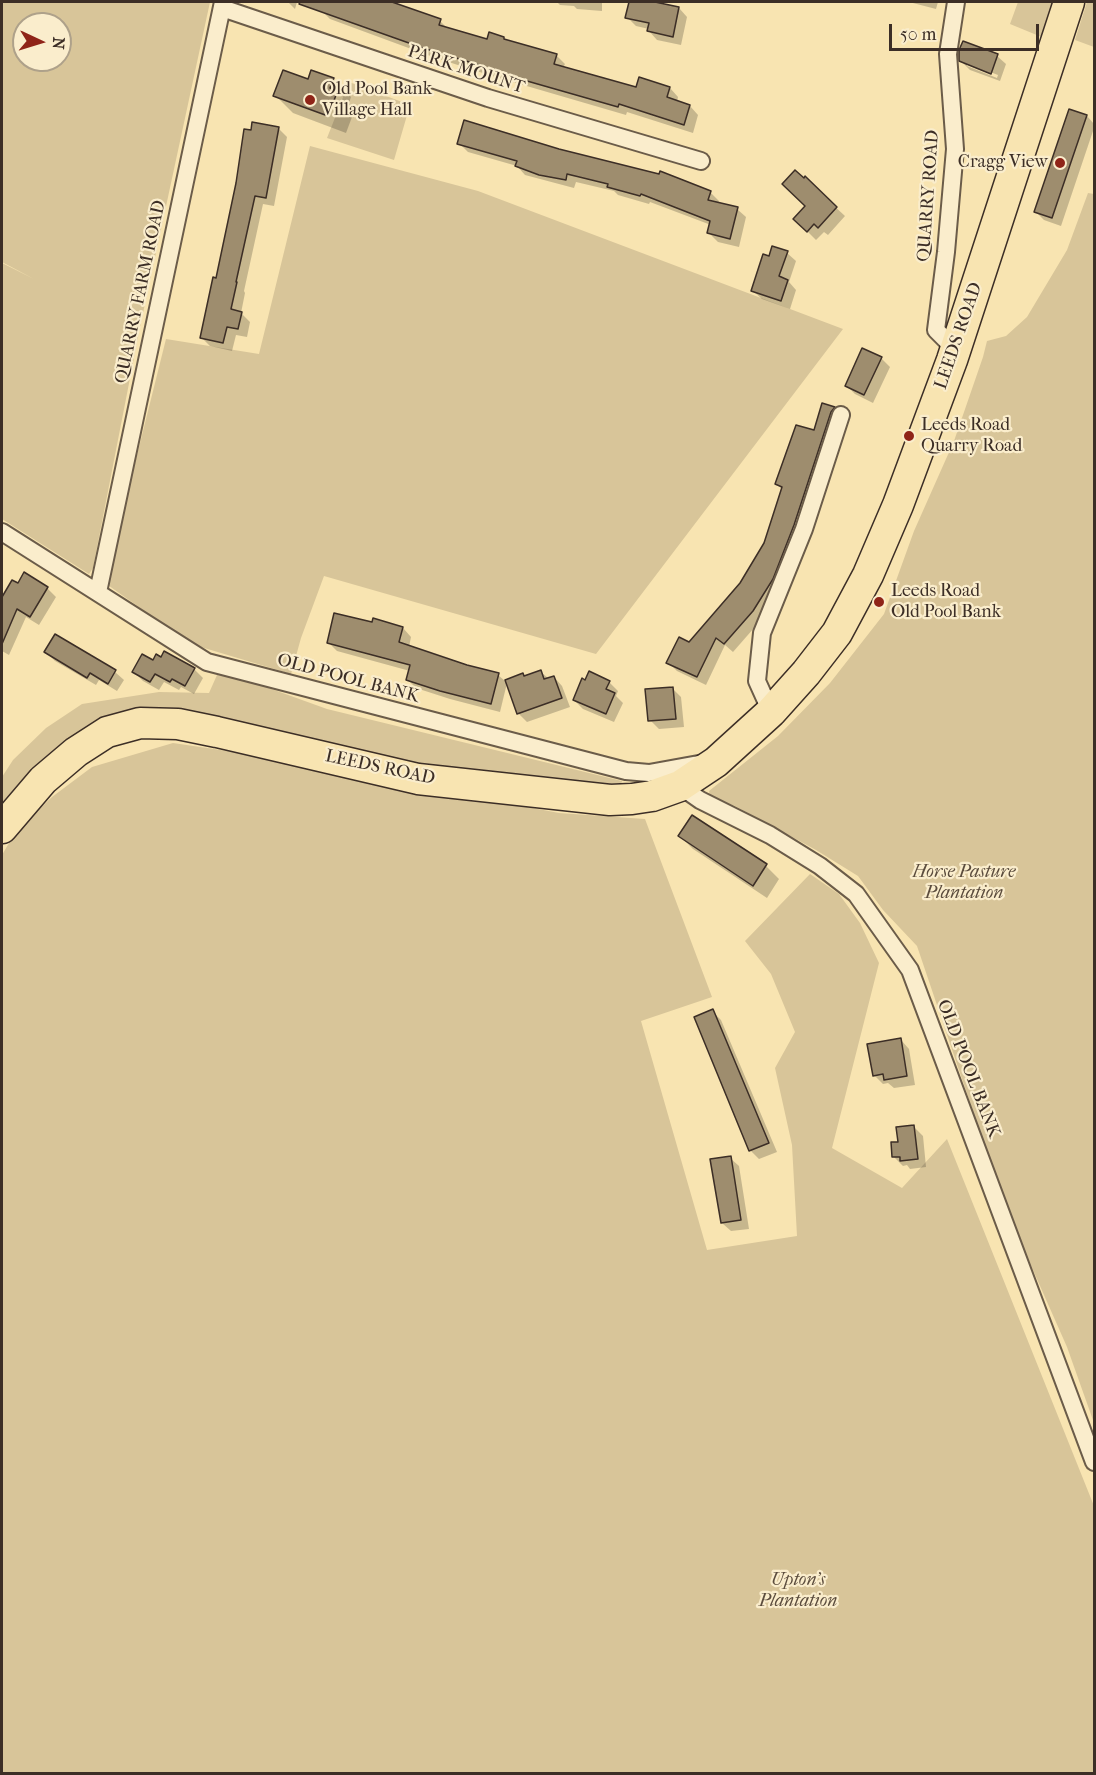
<!DOCTYPE html>
<style>
body{margin:0}
#map{position:relative;width:1096px;height:1775px;overflow:hidden;background:#f8e4b1;font-family:"IM FELL French Canon",serif}
canvas{display:block}
.frame{position:absolute;inset:0;border:3px solid #3c2e26;pointer-events:none}
.north{position:absolute;left:12px;top:12px;width:60px;height:60px;box-sizing:border-box;background:#faedcc;border:2px solid #aea18a;border-radius:50%;rotate:94deg;font-size:16px;font-weight:700;line-height:24px;text-align:center;color:#3c2e26}
.north::after{content:'';display:block;margin:auto;width:21px;height:27px;background:#8f2418;clip-path:polygon(50% 0,100% 100%,50% 72%,0 100%)}
.scale{position:absolute;left:889px;top:24px;width:150px;height:27px;box-sizing:border-box;border:3px solid #3c2e26;border-top:0;padding-left:8px;font-size:18px;line-height:21px;white-space:nowrap;color:#3c2e26;-webkit-text-stroke:4px #faedcc;paint-order:stroke}
</style>
<div id="map">
<canvas width="1096" height="1775"></canvas>
<div class="frame"></div>
<div class="north">N</div>
<div class="scale">50 m</div>
</div>
<script>
const context = document.querySelector('canvas').getContext('2d');
context.lineJoin = 'round';
function fillPath(path, color) { context.fillStyle = color; context.fill(path, 'evenodd'); }
const shape = rows => new Path2D(rows.map(r => 'M' + r).join(''));
function trace(path, color, width, dash) { context.strokeStyle = color; context.lineWidth = width; context.lineCap = dash ? 'butt' : 'round'; context.setLineDash(dash || []); context.stroke(path); }
function drawText(font, color, halo, rows, align = 'center') {
  context.font = font + ' "IM FELL French Canon",serif'; context.lineWidth = 4.5; context.setLineDash([]); context.textBaseline = 'middle'; context.strokeStyle = halo; context.fillStyle = color; for (const [text, x, y, turn = 0] of rows) {
    context.save(); context.translate(x, y); context.rotate((+turn || 0) * Math.PI / 180); context.textAlign = isNaN(turn) ? turn : align; if (halo) context.strokeText(text, 0, 0); context.fillText(text, 0, 0); context.restore();
  }
}
const green = shape([
 [2,2,210,2,140,327,93,568,89,574,2,519,2,263,34,279,2,262],
 [24,24,60,24,60,60,24,60],
 [1018,2,1056,2,1044,38,1010,24],
 [1087,2,1094,2,1094,47,1075,40],
 [349,82,410,105,394,160,327,138],
 [310,146,478,191,843,329,596,654,324,576,301,638,291,674,191,644,105,583,166,339,259,354],
 [1088,193,1094,194,1094,1423,1067,1347,1006,1209,917,946,883,910,858,876,816,850,735,806,710,797,709,791,778,736,830,683,884,614,914,531,954,441,983,357,987,341,1006,336,1027,317,1067,250],
 [217,675,241,678,327,709,622,781,619,789,410,764,146,713,2,811,2,777,13,760,46,728,82,704,159,692,209,693],
 [173,743,255,755,559,813,645,819,712,997,641,1021,707,1250,797,1236,792,1145,775,1068,795,1032,771,974,745,941,810,874,839,894,860,923,879,963,832,1148,902,1188,947,1139,1094,1506,1094,1773,2,1774,2,855,16,831,52,797,92,767]
]);
const shadow = shape([
 [288,2,297,2,295,9],
 [317,2,386,2,440,21,448,29,488,41,503,38,506,41,556,55,565,64,563,68,637,89,640,79,670,88,678,97,677,102,690,106,698,115,693,133,627,112,626,115,489,75,433,57,330,19,321,10,323,4],
 [552,2,602,2,602,11,577,9,574,6,560,5,557,2],
 [630,2,648,2,679,8,687,17,681,45,657,40,649,31,649,29,636,26,627,17],
 [909,2,938,2,936,9],
 [997,56,1006,64,1000,81,970,70,961,61],
 [967,63,998,75,997,78,967,66],
 [333,79,351,97,349,103,355,109,346,133,293,113,275,95,309,81],
 [1070,111,1087,116,1094,124,1094,128,1061,226,1044,220,1035,211],
 [279,129,287,137,274,206,263,204,244,291,245,293,241,313,250,322,247,337,236,335,232,351,210,346,201,337,217,279],
 [459,143,559,150,710,192,719,201,718,204,737,209,746,217,739,247,718,242,709,233,711,225,650,202,649,204,618,195,614,191,576,182,574,188,525,175,517,166,468,152],
 [805,179,845,216,828,235,824,232,816,240,795,219,807,206],
 [787,253,796,261,789,282,796,290,790,309,762,299,753,291,769,258],
 [881,358,890,367,873,403,855,394,846,385],
 [834,408,843,416,761,620,733,652,725,645,706,685,677,671,668,662,689,644,741,584,765,544,783,490,777,484],
 [25,574,47,588,56,597,39,625,26,617,9,655,2,651,2,600,13,582,18,585],
 [403,628,411,637,409,647,466,666,498,675,505,681,523,675,525,677,541,672,549,679,554,677,562,686,570,707,527,722,518,713,507,683,500,712,450,699,416,688,407,679,410,671,337,651,328,642],
 [46,652,115,672,124,680,117,691,99,680,96,685,55,661],
 [194,669,203,678,194,694,181,687,179,690,164,682,159,690,143,681,134,672],
 [609,682,618,691,616,696,623,703,614,722,583,709,574,700],
 [672,688,681,697,684,727,659,729,650,720],
 [680,836,766,866,779,879,767,898,693,849],
 [712,1011,721,1020,777,1152,759,1159,750,1150],
 [901,1040,909,1049,915,1085,894,1088,888,1083,883,1084,874,1075],
 [914,1127,923,1136,926,1167,910,1169,907,1165,903,1166,894,1157,900,1143],
 [730,1158,739,1166,749,1229,731,1231,722,1223]
]);
const building = shape([
 [300,2,392,2,441,19,439,25,487,39,489,32,504,37,504,39,557,54,554,64,636,87,639,77,670,87,667,97,690,105,684,125,619,104,618,107,478,67,479,65,423,48,299,4,300,2],
 [629,2,655,2,679,7,673,37,647,31,649,23,625,18,629,2],
 [963,41,998,54,991,74,959,61,959,50,963,41],
 [283,70,308,79,311,70,334,78,330,88,338,90,328,116,273,96,283,70],
 [1069,109,1087,115,1052,218,1034,212,1069,109],
 [464,120,559,149,659,174,660,171,711,191,708,200,738,207,730,239,707,233,710,221,641,194,640,196,607,187,608,184,567,174,566,180,539,175,515,166,517,161,457,144,464,120],
 [252,122,279,127,266,198,255,196,236,282,237,282,231,309,242,312,238,329,227,327,223,343,200,338,213,277,216,278,236,183,244,129,251,130,252,122],
 [795,170,804,178,805,176,837,207,818,228,814,224,807,232,793,219,805,206,782,184,795,170],
 [772,246,788,251,779,276,788,280,781,301,751,291,763,254,769,256,772,246],
 [862,348,882,357,864,395,845,386,862,348],
 [822,403,835,407,831,412,794,525,773,579,753,611,724,644,716,638,697,677,666,663,679,637,689,642,740,583,764,543,782,487,775,484,796,425,814,430,822,403],
 [24,572,48,587,30,617,17,609,2,644,2,597,12,580,18,583,24,572],
 [334,613,372,622,373,618,403,627,399,642,467,665,499,673,491,704,440,691,406,680,410,665,327,643,334,613],
 [55,634,116,670,108,684,90,673,87,678,44,652,55,634],
 [164,651,195,668,185,686,172,679,170,682,155,674,150,682,132,672,142,654,153,660,156,654,161,657,164,651],
 [541,670,544,679,554,676,562,698,517,714,505,680,523,673,524,676,541,670],
 [589,671,610,681,606,689,615,693,606,714,573,700,582,678,585,680,589,671],
 [673,687,676,719,648,721,645,689,673,687],
 [692,815,767,864,753,886,678,836,692,815],
 [713,1009,769,1143,749,1151,694,1017,713,1009],
 [901,1038,907,1076,884,1080,883,1074,873,1076,867,1044,901,1038],
 [914,1125,918,1159,900,1161,900,1157,892,1157,891,1142,898,1142,896,1127,914,1125],
 [731,1156,741,1220,721,1223,710,1159,731,1156]
]);
const street = shape([
 [222,8,488,98,701,161],
 [955,349,936,330,946,252,955,149,948,54,956,2],
 [2,532,207,662,626,771,649,773,704,763],
 [98,592,223,2],
 [771,712,757,681,762,633,804,529,841,415],
 [680,786,700,800,770,835,820,866,856,894,910,970,1094,1462]
]);
const highway = shape([
 [2,828,43,780,76,752,107,732,140,723,178,724,217,732,418,779,610,800,632,799,652,796,680,786,716,762,771,712,806,673,837,633,868,575,898,505,952,360,1069,2]
]);
const markers = [
 [310,100,6,"#8f2418"],
 [1060,163,6,"#8f2418"],
 [909,436,6,"#8f2418"],
 [879,602,6,"#8f2418"]
];
const streetNames = [
 ["PARK MOUNT",466,70,18],
 ["QUARRY ROAD",929,196,-86],
 ["QUARRY FARM ROAD",141,292,-78],
 ["LEEDS ROAD",959,336,-71],
 ["OLD POOL BANK",348,679,15],
 ["LEEDS ROAD",380,768,12],
 ["OLD POOL BANK",968,1069,69]
];
const poiNames = [
 ["Old Pool Bank",322,90],
 ["Village Hall",322,111],
 ["Cragg View",1048,163,"right"],
 ["Leeds Road",921,426],
 ["Quarry Road",921,447],
 ["Leeds Road",891,592],
 ["Old Pool Bank",891,613]
];
const parkNames = [
 ["Horse Pasture",964,873],
 ["Plantation",964,894],
 ["Upton's",798,1581],
 ["Plantation",798,1602]
];
fillPath(green, '#d8c599');
fillPath(shadow, '#0003');
fillPath(building, '#9e8d6e');
trace(building, '#3c2e26', 1.5);
trace(street, '#6b5c49', 20);
trace(highway, '#3c2e26', 33);
trace(street, '#faedcc', 16);
trace(highway, '#f8e4b1', 30);
for (const [x, y, r, color] of markers) { const dot = new Path2D(); dot.arc(x, y, r, 0, 2 * Math.PI); context.fillStyle = color; context.fill(dot); trace(dot, '#faedcc', 2); }
drawText('18px', '#3c2e26', '#faedcc', streetNames);
drawText('18px', '#3c2e26', '#faedcc', poiNames, 'left');
drawText('italic 18px', '#5b4c3d', '#faedcc', parkNames);
</script>
